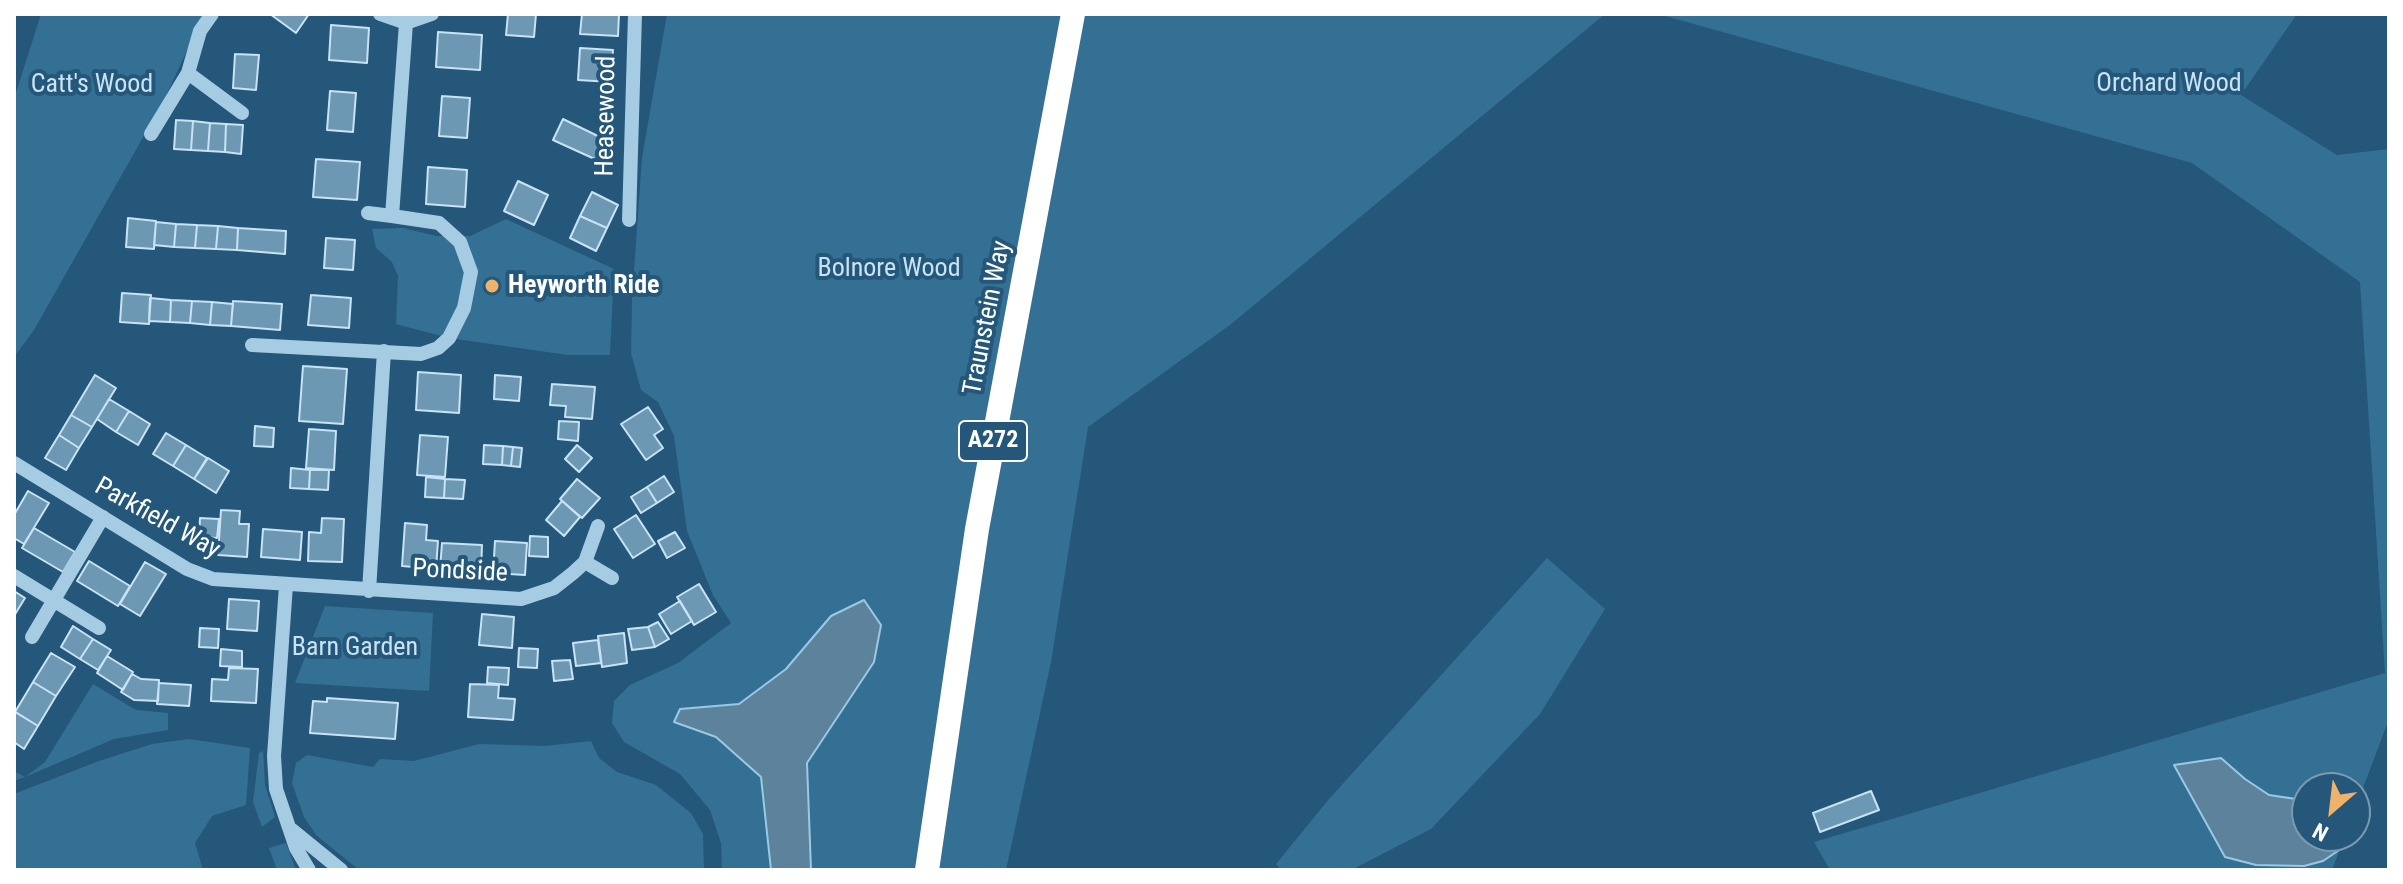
<!DOCTYPE html>
<style>
body{margin:0}
#map{position:relative;width:2403px;height:884px;overflow:hidden;background:#245779;font-family:"Roboto Condensed",sans-serif}
canvas{display:block}
.frame{position:absolute;inset:0;border:16px solid #fff;pointer-events:none}
.north{position:absolute;left:2291px;top:772px;width:80px;height:80px;box-sizing:border-box;background:#245779;border:2px solid #7c9aaf;border-radius:50%;rotate:208deg;font-size:22px;font-weight:700;line-height:32px;text-align:center;color:#fff}
.north::after{content:'';display:block;margin:auto;width:28px;height:36px;background:#eeb269;clip-path:polygon(50% 0,100% 100%,50% 72%,0 100%)}
</style>
<div id="map">
<canvas width="2403" height="884"></canvas>
<div class="frame"></div>
<div class="north">N</div>
</div>
<script>
const context = document.querySelector('canvas').getContext('2d');
context.lineJoin = 'round';
function fillPath(path, color) { context.fillStyle = color; context.fill(path, 'evenodd'); }
const shape = rows => new Path2D(rows.map(r => 'M' + r).join(''));
function trace(path, color, width, dash) { context.strokeStyle = color; context.lineWidth = width; context.lineCap = dash ? 'butt' : 'round'; context.setLineDash(dash || []); context.stroke(path); }
function drawText(font, color, halo, rows, align = 'center') {
  context.font = font + ' "Roboto Condensed",sans-serif'; context.lineWidth = 8; context.setLineDash([]); context.textBaseline = 'middle'; context.strokeStyle = halo; context.fillStyle = color; for (const [text, x, y, turn = 0] of rows) {
    context.save(); context.translate(x, y); context.rotate((+turn || 0) * Math.PI / 180); context.textAlign = isNaN(turn) ? turn : align; if (halo) context.strokeText(text, 0, 0); context.fillText(text, 0, 0); context.restore();
  }
}
const green = shape([
 [41,14,204,14,163,102,34,330,14,357,14,99],
 [667,14,1605,14,1230,325,1088,427,1051,662,1006,870,722,870,721,843,710,810,680,774,624,742,612,723,614,701,630,685,678,663,731,623,713,595,687,531,674,436,658,402,641,390,631,353,632,299,642,158],
 [1658,14,2297,14,2241,95,2337,155,2389,149,2389,719,2355,809,2355,788,2307,788,2307,836,2345,836,2332,870,1830,870,1814,842,2385,673,2360,282,2192,163],
 [506,219,614,269,610,355,568,355,449,338,396,324,398,276,392,262,376,248,372,229,403,228,436,236,470,236],
 [1547,558,1605,609,1540,714,1431,829,1351,870,1281,870,1276,864,1329,799],
 [325,606,433,613,429,691,295,683],
 [93,684,136,710,168,713,168,730,114,739,25,777,14,781,14,771,25,777,45,762],
 [189,739,250,748,246,805,212,816,195,843,203,870,14,870,14,794,99,761,152,744],
 [591,741,599,758,617,772,656,785,691,813,703,834,704,870,359,870,316,835,304,817,292,783,296,763,307,755,373,767,380,759,414,761,479,744,545,746],
 [263,751,265,785,275,817,262,827,253,802,259,753],
 [286,843,296,870,277,870,269,848]
]);
const water = shape([
 [864,600,881,625,874,662,807,763,811,870,771,870,761,777,716,737,674,722,680,709,739,704,786,669,831,616,864,600],
 [2221,758,2245,779,2269,795,2296,799,2307,795,2307,836,2355,836,2355,811,2362,824,2357,838,2323,861,2304,866,2256,865,2225,857,2174,765,2221,758]
]);
const building = shape([
 [270,14,309,14,296,33,270,14],
 [508,14,536,14,534,37,506,35,508,14],
 [582,14,619,14,618,36,580,34,582,14],
 [331,25,369,28,367,63,329,60,331,25],
 [438,32,482,35,480,70,436,67,438,32],
 [580,48,613,50,611,82,578,80,580,48],
 [235,54,259,55,256,90,233,88,235,54],
 [330,91,356,93,353,132,327,130,330,91],
 [442,96,470,98,467,138,439,136,442,96],
 [563,119,608,141,599,161,553,140,563,119],
 [176,120,193,121,191,150,174,149,176,120],
 [193,121,210,123,208,151,191,150,193,121],
 [210,123,226,124,225,152,208,151,210,123],
 [226,124,243,125,241,154,225,152,226,124],
 [316,159,360,162,357,200,313,197,316,159],
 [428,167,467,170,465,207,426,204,428,167],
 [518,181,548,195,534,225,504,211,518,181],
 [592,192,618,205,607,228,580,216,592,192],
 [580,216,607,228,596,251,570,238,580,216],
 [128,218,156,221,154,249,126,247,128,218],
 [156,222,176,224,174,247,154,245,156,222],
 [176,224,197,225,195,248,174,247,176,224],
 [197,225,218,226,216,249,195,248,197,225],
 [218,226,238,228,237,250,216,249,218,226],
 [238,228,286,231,285,254,237,250,238,228],
 [326,238,355,240,353,270,324,268,326,238],
 [122,293,151,295,149,324,120,322,122,293],
 [311,295,351,298,349,328,308,325,311,295],
 [150,298,171,300,170,322,149,321,150,298],
 [171,300,192,301,190,323,170,322,171,300],
 [192,301,212,302,210,325,190,323,192,301],
 [233,301,282,304,280,330,231,326,233,301],
 [212,302,233,304,231,326,210,325,212,302],
 [303,366,347,369,343,424,299,421,303,366],
 [418,372,461,375,459,413,416,410,418,372],
 [95,375,116,388,92,427,71,415,95,375],
 [495,375,521,377,519,401,494,399,495,375],
 [552,384,595,387,592,419,565,417,566,406,550,405,552,384],
 [109,399,129,411,116,432,97,419,109,399],
 [648,407,663,429,654,435,663,448,646,460,621,424,648,407],
 [129,411,150,424,138,445,116,432,129,411],
 [71,415,92,427,79,448,59,435,71,415],
 [559,421,579,422,578,441,558,439,559,421],
 [255,426,274,428,273,447,254,446,255,426],
 [309,429,336,431,334,470,306,468,309,429],
 [166,433,186,445,173,466,153,454,166,433],
 [59,435,79,448,66,470,45,458,59,435],
 [420,435,448,437,445,477,417,475,420,435],
 [186,445,207,458,194,479,173,466,186,445],
 [484,445,503,446,502,465,483,464,484,445],
 [577,445,592,458,579,472,565,459,577,445],
 [503,446,513,447,511,466,502,465,503,446],
 [513,447,522,448,520,467,511,466,513,447],
 [208,458,229,471,216,493,194,479,208,458],
 [291,468,310,470,309,489,290,488,291,468],
 [310,470,329,470,328,490,309,489,310,470],
 [664,476,674,492,657,503,647,487,664,476],
 [426,477,445,479,444,498,425,497,426,477],
 [445,479,465,480,463,499,444,498,445,479],
 [577,479,600,498,582,518,560,499,577,479],
 [647,487,657,503,641,513,631,497,647,487],
 [28,491,49,503,24,544,14,538,14,515,28,491],
 [562,501,580,517,564,536,546,520,562,501],
 [221,510,240,511,239,524,249,524,247,557,218,555,221,510],
 [636,515,655,544,633,558,614,529,636,515],
 [200,518,219,519,217,538,199,537,200,518],
 [322,518,344,519,342,562,308,561,309,532,321,533,322,518],
 [405,523,427,525,426,540,438,541,436,569,402,566,405,523],
 [34,528,75,552,63,572,22,548,34,528],
 [263,529,302,532,300,560,261,557,263,529],
 [675,532,685,548,667,558,658,541,675,532],
 [530,536,548,537,548,557,529,556,530,536],
 [495,541,527,543,525,575,493,573,495,541],
 [442,543,482,545,481,572,440,569,442,543],
 [89,561,130,586,118,606,77,581,89,561],
 [145,562,166,574,140,616,120,604,145,562],
 [699,584,716,612,694,625,677,597,699,584],
 [14,591,25,598,14,616,14,591],
 [229,599,259,601,257,631,227,629,229,599],
 [680,601,692,621,671,634,659,614,680,601],
 [482,614,514,617,512,648,479,645,482,614],
 [658,622,669,639,655,647,648,627,658,622],
 [73,626,93,639,80,659,61,647,73,626],
 [648,627,655,647,632,650,628,629,648,627],
 [200,628,219,629,218,648,199,647,200,628],
 [624,633,627,663,602,667,598,636,624,633],
 [93,639,111,650,98,670,80,659,93,639],
 [598,640,601,663,576,666,573,643,598,640],
 [519,648,538,649,537,668,518,667,519,648],
 [221,649,242,651,242,667,220,666,221,649],
 [51,653,75,667,56,696,33,682,51,653],
 [107,656,133,672,123,690,97,673,107,656],
 [570,660,573,679,554,681,552,661,570,660],
 [488,667,509,668,508,685,487,683,488,667],
 [229,668,258,669,256,703,211,701,212,679,228,680,229,668],
 [132,674,141,679,159,680,158,701,134,700,121,692,132,674],
 [33,682,56,696,38,726,15,712,33,682],
 [159,683,191,685,189,706,157,704,159,683],
 [470,684,499,685,498,698,515,699,513,720,468,717,470,684],
 [327,698,398,703,395,739,310,733,313,701,327,702,327,698],
 [14,711,38,726,24,749,14,742,14,711],
 [1871,791,1879,810,1820,832,1813,813,1871,791]
]);
const minor = shape([
 [380,14,406,23,432,14],
 [188,73,242,113],
 [151,134,188,73,200,31,212,14],
 [368,213,392,216],
 [629,220,635,14],
 [252,345,421,354,438,348,449,338,464,308,471,272,460,242,439,223,392,216,406,23],
 [14,463,187,569,213,579,521,599,554,588,573,573,585,562,598,526],
 [585,562,612,578],
 [14,576,99,628],
 [286,585,274,756,276,789,296,848,309,870],
 [369,591,384,351],
 [32,637,103,517],
 [292,830,341,870]
]);
const highway = shape([
 [927,870,977,529,1073,14]
]);
const markers = [
 [492,286,8,"#eeb269"]
];
const shields = [
 [993,441,68]
];
const shieldNames = [
 ["A272",993,441]
];
const parkNames = [
 ["Orchard Wood",2169,84],
 ["Catt's Wood",92,85],
 ["Bolnore Wood",889,269],
 ["Barn Garden",355,648]
];
const streetNames = [
 ["Heasewood",607,116,-89],
 ["Traunstein Way",988,318,-79],
 ["Parkfield Way",157,519,29],
 ["Pondside",460,572,3]
];
const poiNames = [
 ["Heyworth Ride",508,286]
];
fillPath(green, '#347094');
fillPath(water, '#5d839c');
trace(water, '#9ac9e5', 2);
fillPath(building, '#6d98b3');
trace(building, '#c8e3f3', 2);
trace(minor, '#a6cce4', 14);
trace(highway, '#fff', 24);
for (const [x, y, r, color] of markers) { const dot = new Path2D(); dot.arc(x, y, r, 0, 2 * Math.PI); context.fillStyle = color; context.fill(dot); trace(dot, '#245779', 3); }
for (const [x, y, w] of shields) { const box = new Path2D(); box.roundRect(x - w / 2, y - 20, w, 40, 6); context.fillStyle = '#245779'; context.fill(box); trace(box, '#fff', 2); }
drawText('bold 24px', '#fff', null, shieldNames);
drawText('26px', '#c8e3f3', '#245779', parkNames);
drawText('26px', '#fff', '#245779', streetNames);
drawText('bold 26px', '#fff', '#245779', poiNames, 'left');
</script>
